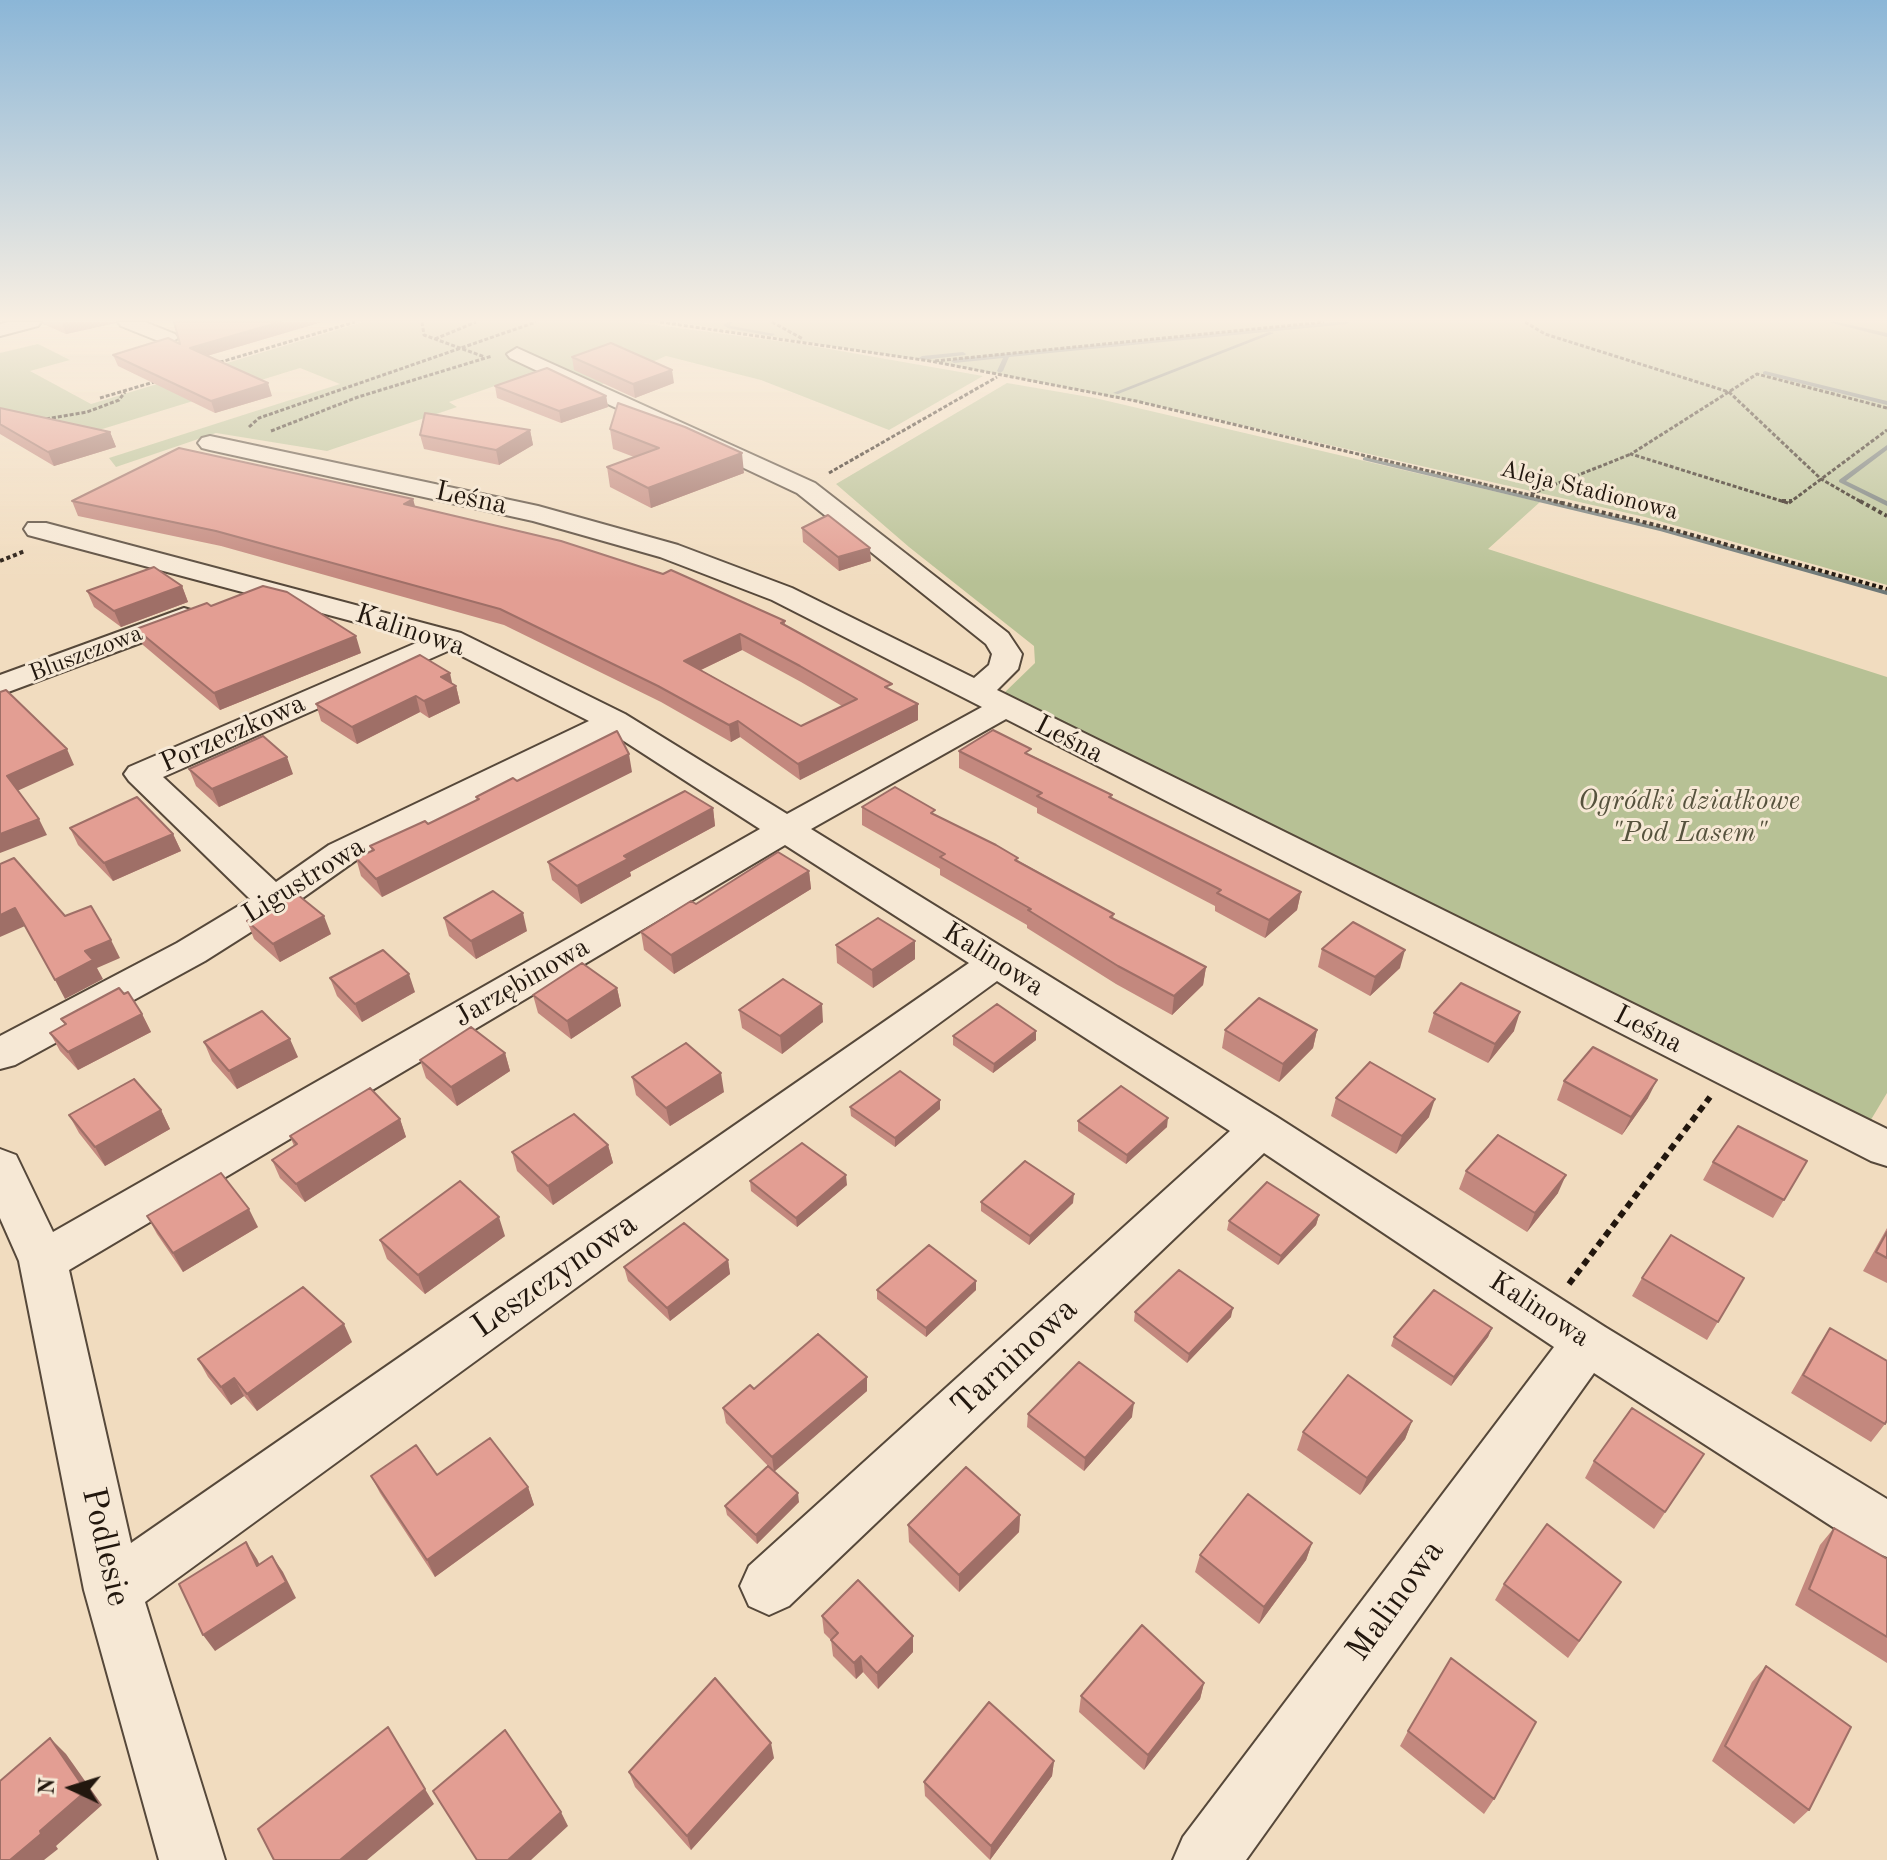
<!DOCTYPE html>
<meta charset="utf-8">
<style>
body{margin:0}
#map{position:relative;width:1887px;height:1860px;overflow:hidden;background:#f1dcbf;font-family:"Old Standard TT",serif}
canvas{display:block}
.north{position:absolute;left:32px;top:1748px;width:80px;height:80px;-webkit-text-stroke:6px #f6e8d5;paint-order:stroke;rotate:274deg;font-size:22px;font-weight:700;line-height:32px;text-align:center;color:#22170e}
.north::after{content:'';display:block;margin:auto;width:28px;height:36px;background:#22170e;clip-path:polygon(50% 0,100% 100%,50% 72%,0 100%)}
</style>
<div id="map">
<canvas width="1887" height="1860"></canvas>
<div class="north">N</div>
</div>
<script>
const context = document.querySelector('canvas').getContext('2d');
context.lineJoin = 'round';
function fillPath(path, color) { context.fillStyle = color; context.fill(path, 'evenodd'); }
const shape = rows => new Path2D(rows.map(r => 'M' + r).join(''));
function trace(path, color, width, dash) { context.strokeStyle = color; context.lineWidth = width; context.lineCap = dash ? 'butt' : 'round'; context.setLineDash(dash || []); context.stroke(path); }
function drawText(font, color, halo, rows, align = 'center') {
  context.font = font + ' "Old Standard TT",serif'; context.lineWidth = 6; context.setLineDash([]); context.textBaseline = 'middle'; context.strokeStyle = halo; context.fillStyle = color; for (const [text, x, y, turn = 0] of rows) {
    context.save(); context.translate(x, y); context.rotate((+turn || 0) * Math.PI / 180); context.textAlign = isNaN(turn) ? turn : align; if (halo) context.strokeText(text, 0, 0); context.fillText(text, 0, 0); context.restore();
  }
}
const green = shape([
 [363,322,633,322,801,344,983,376,889,430,761,380,666,356,598,386,543,369,449,402,457,407,327,451,216,433,116,467,109,458,340,384,300,368,83,435,0,421,0,353,38,344,70,360,30,371,91,404],
 [675,322,1887,322,1887,585,1645,517,1136,401,930,361],
 [1007,383,1095,398,1540,502,1488,549,1887,677,1887,1093,1869,1123,1002,695,1035,663,1034,646,909,547,836,484]
]);
const stream = shape([
 [727,322,732,322,730,325,731,326,775,334,772,336,728,328,723,325,727,322],
 [1333,322,1350,322,1347,324,1009,357,1003,371,1000,373,997,371,1003,358,954,363,951,361,954,359,1333,322],
 [1828,322,1837,322,1887,333,1887,337,1828,322],
 [1269,332,1274,333,1118,394,1113,393,1269,332],
 [963,352,966,354,965,355,922,360,919,358,922,356,963,352],
 [1765,371,1887,401,1887,405,1763,374,1763,372,1765,371],
 [1887,445,1887,450,1846,481,1887,501,1887,506,1839,482,1839,480,1887,445],
 [1365,457,1664,528,1887,591,1887,595,1660,531,1363,460,1363,458,1365,457]
]);
const pathFar2 = shape([
 [422,322,424,335,485,357],
 [660,322,930,361,1136,401,1563,503],
 [772,322,803,339],
 [1525,322,1545,334,1729,392,1821,479,1863,503],
 [435,339,476,322],
 [935,361,1324,322],
 [214,364,355,322],
 [100,398,154,382],
 [46,419,87,412,119,400,125,392],
 [249,427,259,418,536,322],
 [271,431,358,397,492,356],
 [829,473,997,377],
 [1531,494,1631,454],
 [1788,503,1631,454,1757,374,1887,408],
 [1789,503,1887,430]
]);
const pathFar1 = shape([
 [1554,501,1656,525,1887,589],
 [1782,501,1792,501],
 [1860,501,1887,516],
 [0,561,25,551]
]);
const path = shape([
 [1569,1284,1710,1097]
]);
const minor = shape([
 [8,322,41,322,38,326,0,336,0,324,8,322],
 [118,322,145,322,175,334,178,338,168,344,161,342,121,326,118,322],
 [517,348,815,483,1008,633,1022,654,1018,669,997,690,1887,1129,1887,1166,1871,1161,1006,719,811,829,1277,1117,1605,1327,1887,1499,1887,1557,1867,1549,1594,1373,1246,1860,1173,1860,1183,1837,1554,1347,1264,1153,789,1606,769,1615,749,1606,740,1586,749,1566,1230,1131,997,981,145,1602,225,1860,159,1860,84,1590,19,1261,0,1218,0,1149,16,1155,53,1232,760,829,613,734,355,861,287,909,205,961,15,1065,0,1069,0,1036,177,943,250,899,129,781,124,774,129,767,423,640,28,535,24,529,28,523,46,523,461,633,625,714,787,814,982,707,772,600,660,557,533,521,210,450,202,448,198,443,202,438,210,436,538,506,678,545,792,588,974,678,989,665,992,654,986,644,797,493,510,358,507,354,517,348],
 [450,650,589,721,329,845,276,882,163,777,450,650],
 [785,845,969,963,131,1543,69,1270,785,845],
 [184,608,194,611,198,617,194,623,0,695,0,675,184,608]
]);
const wall = shape([
 [42,322,116,322,116,323,66,334,43,324],
 [322,322,207,356,272,396,215,413,118,366,113,355],
 [572,357,674,383,635,398,574,370],
 [495,386,606,396,608,407,561,423,497,398],
 [0,408,110,432,116,447,54,466,0,434],
 [610,429,744,473,651,508,610,487,607,467,634,457,613,449],
 [530,430,533,445,499,465,424,449,420,435],
 [413,499,415,507,785,621,785,625,892,691,918,704,918,720,800,780,740,737,731,742,661,702,504,625,221,546,78,516,72,501],
 [742,650,801,682,842,706,801,726,701,670],
 [802,528,871,561,839,571,803,542],
 [182,586,188,602,121,627,94,607,87,591],
 [211,606,361,653,220,710,143,645,136,629],
 [453,684,456,686,460,703,429,718,420,712,357,744,321,721,316,704],
 [959,751,1031,755,1112,795,1111,798,1301,892,1297,910,1265,938,1215,911,1215,906,1037,813,1037,808,959,768],
 [189,769,293,774,219,807,196,786],
 [632,772,382,897,361,876,356,858,372,851,370,846,428,824,477,800,476,797,517,781],
 [862,807,935,814,1114,914,1113,918,1206,967,1203,985,1172,1015,1116,984,1027,928,1027,925,940,875,940,869,862,825],
 [713,808,715,826,630,872,631,876,581,904,552,880,548,862],
 [70,828,173,834,181,851,113,881,78,845],
 [809,871,811,889,674,974,644,950,641,932,696,904],
 [444,918,527,931,476,959,449,936],
 [247,921,331,934,280,962,254,939],
 [836,945,915,959,873,988,837,963],
 [1322,949,1400,968,1370,996,1318,967],
 [330,978,415,992,362,1022,337,996],
 [617,988,621,1006,571,1039,538,1013,533,995],
 [739,1010,823,1022,782,1054,742,1028],
 [1434,1013,1514,1031,1488,1063,1428,1032],
 [142,1014,151,1032,78,1070,60,1051,50,1033,65,1025,61,1019],
 [1225,1030,1317,1030,1313,1048,1279,1082,1222,1048],
 [1036,1031,1036,1040,993,1073,953,1045,953,1036],
 [204,1042,298,1057,237,1089,212,1061],
 [505,1053,510,1071,457,1106,426,1078,420,1060],
 [632,1077,724,1092,670,1126,636,1095],
 [1564,1081,1648,1098,1622,1135,1557,1100],
 [1336,1098,1429,1117,1396,1154,1331,1116],
 [940,1100,940,1109,895,1147,851,1116,850,1107],
 [161,1110,170,1129,105,1166,79,1133,69,1115],
 [400,1119,406,1137,305,1202,280,1178,272,1160,294,1146,290,1136],
 [1078,1121,1167,1127,1126,1164,1078,1131],
 [608,1145,613,1163,553,1205,517,1171,512,1152],
 [1807,1161,1773,1218,1703,1180,1713,1162],
 [1466,1171,1558,1193,1527,1232,1459,1189],
 [750,1181,847,1185,797,1227,751,1191],
 [981,1202,1073,1203,1029,1245,981,1211],
 [1319,1215,1316,1225,1278,1265,1227,1230,1229,1221],
 [147,1216,258,1227,183,1272,157,1234],
 [1887,1228,1887,1283,1863,1271],
 [505,1236,425,1294,387,1259,380,1240],
 [728,1260,730,1274,670,1321,628,1281,624,1267],
 [1642,1278,1744,1278,1707,1340,1632,1296],
 [877,1290,976,1290,926,1337,877,1299],
 [1135,1312,1231,1317,1187,1363,1134,1321],
 [1492,1328,1488,1337,1451,1386,1391,1346,1394,1337],
 [1830,1328,1885,1424,1871,1442,1791,1393,1818,1346],
 [352,1342,257,1411,244,1396,231,1405,208,1377,198,1359],
 [754,1389,867,1391,774,1471,799,1502,757,1544,727,1515,725,1506,770,1468,726,1423,723,1408],
 [1028,1414,1132,1417,1084,1471,1027,1427],
 [1412,1421,1405,1439,1360,1495,1297,1450,1303,1432],
 [1704,1454,1654,1529,1585,1478,1594,1461],
 [437,1475,528,1487,534,1505,435,1577,380,1493,371,1476],
 [1020,1515,1019,1532,959,1592,909,1542,908,1525],
 [1834,1528,1887,1559,1887,1663,1795,1605,1820,1545],
 [1312,1543,1306,1560,1259,1624,1195,1572,1200,1555],
 [1504,1584,1610,1598,1568,1658,1495,1600],
 [822,1616,913,1636,913,1652,878,1689,863,1672,856,1679,833,1656,831,1640,824,1633],
 [1766,1666,1809,1810,1794,1824,1712,1761,1752,1682],
 [1204,1683,1200,1699,1144,1770,1079,1712,1081,1696],
 [1408,1731,1494,1799,1484,1814,1400,1746],
 [774,1758,691,1850,635,1787,629,1772],
 [1054,1761,1052,1776,990,1860,925,1796,924,1782]
]);
const shadedWall = shape([
 [67,322,116,322,116,323,66,334,62,323],
 [280,322,322,322,193,360,190,348],
 [672,370,674,383,635,398,633,384],
 [268,383,272,396,215,413,211,401],
 [606,396,608,407,561,423,559,411],
 [530,430,533,445,499,465,496,450],
 [110,432,116,447,54,466,48,452],
 [742,453,744,473,651,508,648,488],
 [413,499,417,514,404,504],
 [870,548,871,561,839,571,838,557],
 [182,586,188,602,121,627,114,611],
 [740,634,742,650,686,677,684,661],
 [356,636,361,653,220,710,214,693],
 [450,673,453,687,456,686,460,703,429,718,424,701,441,677],
 [416,696,420,712,357,744,352,727],
 [918,704,918,720,800,780,798,764],
 [738,721,740,737,731,742,729,725],
 [67,749,74,765,15,792,7,776],
 [629,754,632,772,382,897,376,879],
 [287,757,293,774,219,807,212,789],
 [713,808,715,826,630,872,631,876,581,904,577,886,624,856],
 [39,819,47,835,0,853,0,834],
 [173,834,181,851,113,881,104,863],
 [809,871,811,889,674,974,671,955],
 [1301,892,1297,910,1265,938,1269,920],
 [15,908,25,926,0,937,0,915],
 [523,913,527,931,476,959,471,941],
 [324,916,331,934,280,962,273,944],
 [111,940,120,958,97,968,103,979,65,999,55,980,85,951],
 [915,941,915,959,873,988,872,970],
 [1405,950,1400,968,1370,996,1375,977],
 [1206,967,1203,985,1172,1015,1174,996],
 [409,974,415,992,362,1022,355,1004],
 [617,988,621,1006,571,1039,567,1021],
 [822,1004,823,1022,782,1054,780,1036],
 [1520,1012,1514,1031,1488,1063,1495,1044],
 [142,1014,151,1032,78,1070,68,1052],
 [1317,1030,1313,1048,1279,1082,1283,1064],
 [1036,1031,1036,1040,993,1073,994,1064],
 [290,1039,298,1057,237,1089,229,1071],
 [505,1053,510,1071,457,1106,451,1087],
 [721,1073,724,1092,670,1126,666,1108],
 [1657,1080,1648,1098,1622,1135,1631,1117],
 [1435,1099,1429,1117,1396,1154,1402,1136],
 [940,1100,940,1109,895,1147,895,1138],
 [161,1110,170,1129,105,1166,95,1147],
 [1168,1118,1167,1127,1126,1164,1127,1155],
 [400,1119,406,1137,305,1202,296,1184],
 [608,1145,613,1163,553,1205,548,1186],
 [846,1175,847,1185,797,1227,796,1218],
 [1566,1175,1558,1193,1527,1232,1535,1213],
 [1074,1194,1073,1203,1029,1245,1030,1236],
 [249,1209,258,1227,183,1272,173,1253],
 [1319,1215,1316,1225,1278,1265,1281,1256],
 [499,1217,505,1236,425,1294,418,1275],
 [728,1260,730,1274,670,1321,667,1308],
 [976,1281,976,1290,926,1337,926,1328],
 [1233,1308,1231,1317,1187,1363,1189,1354],
 [344,1324,352,1342,257,1411,247,1394],
 [1492,1328,1488,1337,1451,1386,1454,1377],
 [867,1377,867,1391,774,1472,772,1457],
 [234,1378,244,1396,231,1405,221,1387],
 [1134,1403,1132,1417,1084,1471,1085,1458],
 [1412,1421,1405,1439,1360,1495,1367,1478],
 [528,1487,534,1505,435,1577,427,1560],
 [798,1493,799,1502,757,1544,756,1535],
 [1020,1515,1019,1532,959,1592,959,1575],
 [246,1542,257,1559,268,1582,257,1566],
 [1312,1543,1306,1560,1259,1624,1264,1607],
 [272,1556,283,1572,296,1598,215,1651,203,1635],
 [913,1636,913,1652,878,1689,877,1673],
 [861,1656,863,1672,856,1679,854,1663],
 [1204,1683,1200,1699,1144,1770,1148,1755],
 [388,1727,434,1804,367,1860,340,1860],
 [50,1738,66,1754,102,1805,56,1846,58,1849,44,1860,10,1860,40,1831],
 [771,1743,774,1758,691,1850,687,1836],
 [1054,1761,1052,1776,990,1860,991,1846],
 [561,1812,568,1826,531,1860,508,1860]
]);
const building = shape([
 [174,322,280,322,190,348,268,383,211,401,113,355,168,338,180,344,174,322],
 [611,343,672,370,633,384,572,357,611,343],
 [547,368,606,396,559,411,495,386,547,368],
 [618,403,685,427,742,453,648,488,607,467,659,448,610,429,618,403],
 [0,408,110,432,48,452,0,424,0,408],
 [425,413,530,430,496,450,420,435,425,413],
 [179,448,413,499,404,504,561,541,663,574,671,570,785,621,781,623,892,684,885,687,918,704,798,764,738,721,729,725,658,686,500,609,216,531,72,501,179,448],
 [740,634,800,666,857,699,801,726,684,661,740,634],
 [828,515,870,548,838,557,802,528,828,515],
 [154,567,182,586,114,611,87,591,154,567],
 [263,586,287,592,356,636,214,693,136,629,207,603,211,606,263,586],
 [420,655,450,673,441,677,456,686,424,701,416,696,352,727,316,704,420,655],
 [6,690,67,749,7,776,39,819,0,834,0,692,6,690],
 [993,730,1031,749,1025,753,1112,795,1109,797,1301,892,1269,920,1217,893,1221,890,1037,796,1042,793,959,751,993,730],
 [617,731,629,754,376,879,356,858,374,850,370,846,425,821,428,824,479,799,476,797,513,778,517,781,617,731],
 [263,736,287,757,212,789,189,769,263,736],
 [895,787,935,810,931,813,996,845,1018,858,1015,860,1114,914,1110,917,1206,967,1174,996,1118,966,1028,910,1031,909,940,857,945,854,862,807,895,787],
 [685,791,713,808,624,856,628,859,577,886,548,862,685,791],
 [137,797,173,834,104,863,70,828,137,797],
 [778,852,809,871,671,955,641,932,691,901,696,904,778,852],
 [14,858,65,916,91,906,111,940,85,951,93,960,55,980,15,908,0,915,0,864,14,858],
 [493,891,523,913,471,941,444,918,493,891],
 [298,895,324,916,273,944,247,921,298,895],
 [878,918,915,941,872,970,836,945,878,918],
 [1353,922,1405,950,1375,977,1322,949,1353,922],
 [383,950,409,974,355,1004,330,978,383,950],
 [582,963,617,988,567,1021,533,995,582,963],
 [783,979,822,1004,780,1036,739,1010,783,979],
 [1461,983,1520,1012,1495,1044,1434,1013,1461,983],
 [119,988,124,994,128,992,142,1014,68,1052,50,1033,66,1024,61,1019,119,988],
 [1259,998,1317,1030,1283,1064,1225,1030,1259,998],
 [997,1004,1036,1031,994,1064,953,1036,997,1004],
 [262,1011,290,1039,229,1071,204,1042,262,1011],
 [471,1027,505,1053,451,1087,420,1060,471,1027],
 [686,1043,721,1073,666,1108,632,1077,686,1043],
 [1593,1047,1657,1080,1631,1117,1564,1081,1593,1047],
 [1370,1062,1435,1099,1402,1136,1336,1098,1370,1062],
 [900,1071,940,1100,895,1138,850,1107,900,1071],
 [134,1079,161,1110,95,1147,69,1115,134,1079],
 [1121,1086,1168,1118,1127,1155,1078,1121,1121,1086],
 [370,1088,400,1119,296,1184,272,1160,297,1144,290,1136,370,1088],
 [574,1114,608,1145,548,1186,512,1152,574,1114],
 [1738,1126,1807,1161,1784,1200,1713,1162,1738,1126],
 [1498,1135,1566,1175,1535,1213,1466,1171,1498,1135],
 [802,1143,846,1175,796,1218,750,1181,802,1143],
 [1025,1161,1074,1194,1030,1236,981,1202,1025,1161],
 [221,1173,249,1209,173,1253,147,1216,221,1173],
 [460,1181,499,1217,418,1275,380,1240,460,1181],
 [1267,1182,1319,1215,1281,1256,1229,1221,1267,1182],
 [684,1223,728,1260,667,1308,624,1267,684,1223],
 [1887,1232,1887,1258,1876,1252,1887,1232],
 [1671,1235,1744,1278,1718,1322,1642,1278,1671,1235],
 [929,1245,976,1281,926,1328,877,1290,929,1245],
 [1179,1270,1233,1308,1189,1354,1135,1312,1179,1270],
 [303,1287,344,1324,247,1394,234,1378,221,1387,198,1359,303,1287],
 [1434,1290,1492,1328,1454,1377,1394,1337,1434,1290],
 [1830,1328,1887,1361,1887,1420,1885,1424,1803,1375,1830,1328],
 [818,1334,867,1377,772,1457,723,1408,750,1385,754,1389,818,1334],
 [1079,1362,1134,1403,1085,1458,1028,1414,1079,1362],
 [1348,1375,1412,1421,1367,1478,1303,1432,1348,1375],
 [1632,1408,1704,1454,1665,1512,1594,1461,1632,1408],
 [490,1438,528,1487,427,1560,371,1476,416,1445,437,1475,490,1438],
 [768,1466,798,1493,756,1535,725,1506,768,1466],
 [966,1467,1020,1515,959,1575,908,1525,966,1467],
 [1248,1494,1312,1543,1264,1607,1200,1555,1248,1494],
 [1547,1524,1621,1582,1579,1641,1504,1584,1547,1524],
 [1834,1528,1887,1559,1887,1637,1809,1589,1834,1528],
 [246,1542,257,1566,272,1556,286,1582,203,1635,179,1584,246,1542],
 [858,1580,913,1636,877,1673,861,1656,854,1663,831,1640,838,1633,822,1616,858,1580],
 [1142,1625,1204,1683,1148,1755,1081,1696,1142,1625],
 [1451,1658,1536,1722,1494,1799,1408,1731,1451,1658],
 [1766,1666,1851,1727,1809,1810,1725,1746,1766,1666],
 [715,1678,771,1743,687,1836,629,1772,715,1678],
 [989,1702,1054,1761,991,1846,924,1782,989,1702],
 [388,1727,425,1789,340,1860,274,1860,258,1829,388,1727],
 [505,1730,561,1812,508,1860,477,1860,433,1791,505,1730],
 [50,1738,86,1791,40,1831,41,1834,10,1860,0,1860,0,1781,50,1738]
]);
const farStreetnames = [
 ["Aleja Stadionowa",1589,491,14],
 ["Bluszczowa",86,654,-21]
];
const streetNames = [
 ["Leśna",471,499,12],
 ["Kalinowa",410,631,18],
 ["Porzeczkowa",233,734,-24],
 ["Leśna",1069,740,27],
 ["Ligustrowa",304,881,-32],
 ["Kalinowa",993,960,32],
 ["Jarzębinowa",522,983,-30],
 ["Leśna",1648,1030,27],
 ["Kalinowa",1539,1310,33]
];
const parkNames = [
 ["Ogródki działkowe",1689,802],
 ["\"Pod Lasem\"",1689,834]
];
const nearStreetnames = [
 ["Leszczynowa",555,1276,-35],
 ["Tarninowa",1015,1358,-43],
 ["Podlesie",105,1547,77],
 ["Malinowa",1396,1601,-54]
];
fillPath(green, '#b7c195');
fillPath(stream, '#6e7877');
trace(minor, '#56483a', 4);
trace(pathFar2, '#22170e', 3, [4, 2]);
trace(pathFar1, '#22170e', 4, [4, 3]);
trace(path, '#22170e', 6, [7, 5]);
fillPath(minor, '#f6e8d5');
fillPath(wall, '#c3887e');
fillPath(shadedWall, '#9f6f67');
fillPath(building, '#e39e93');
trace(building, '#9f6f67', 2);
const sky = context.createLinearGradient(0, 0, 0, 582);
sky.addColorStop(0, '#8bb6d7');
sky.addColorStop(0.55, '#f9efe2');
sky.addColorStop(1, '#f9efe200');
context.fillStyle = sky;
context.fillRect(0, 0, 1887, 582);
drawText('24px', '#22170e', '#f6e8d5', farStreetnames);
drawText('28px', '#22170e', '#f6e8d5', streetNames);
drawText('italic 28px', '#56523d', '#f6e8d5', parkNames);
drawText('34px', '#22170e', '#f6e8d5', nearStreetnames);
</script>
